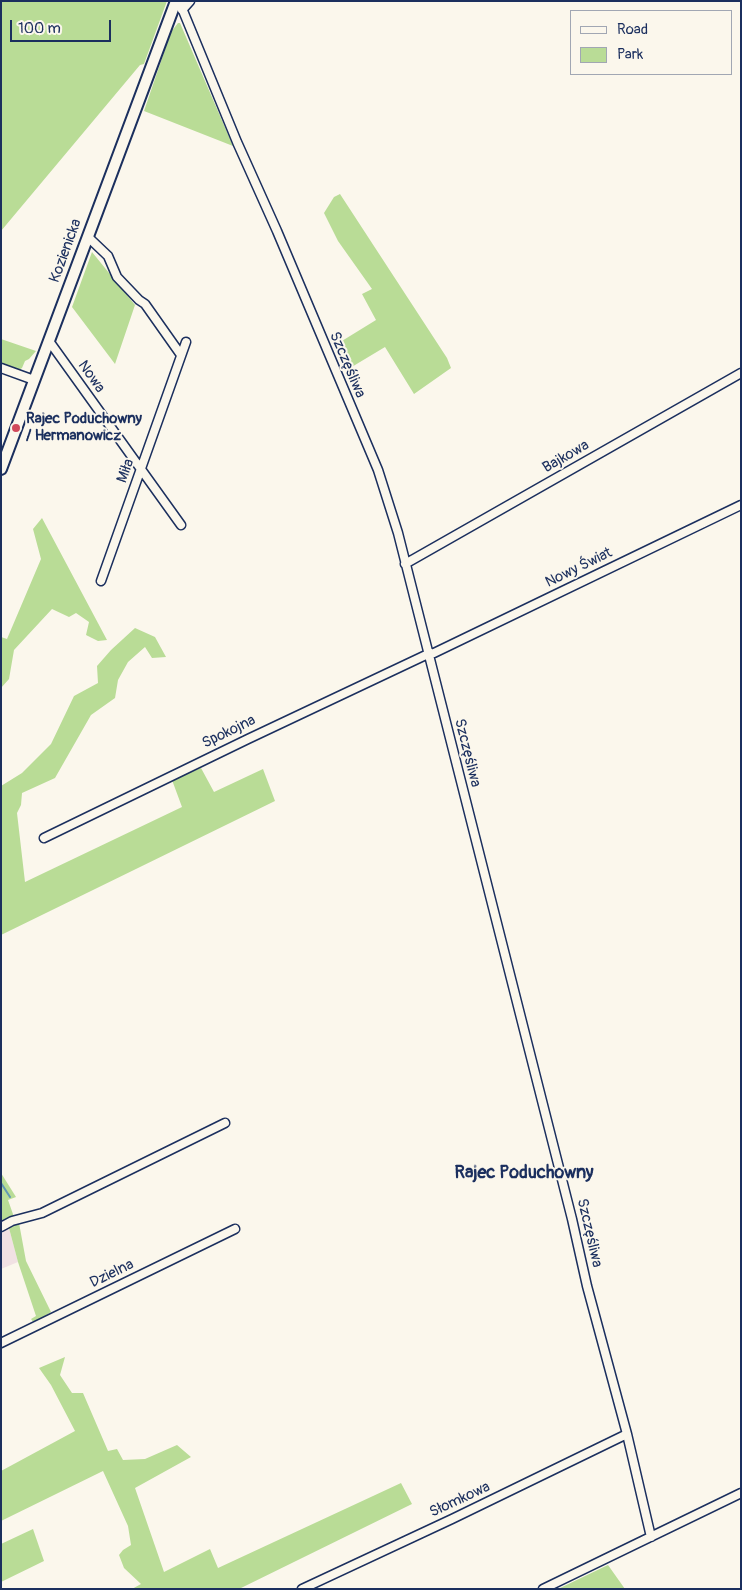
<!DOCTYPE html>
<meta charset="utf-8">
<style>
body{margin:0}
#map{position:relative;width:742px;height:1590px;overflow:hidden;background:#fbf7ec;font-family:Pangolin,sans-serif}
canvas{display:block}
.frame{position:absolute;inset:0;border:2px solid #1b2f5e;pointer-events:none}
.legend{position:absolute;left:570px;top:10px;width:162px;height:65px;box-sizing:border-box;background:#fbf7ec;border:1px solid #a1a7b3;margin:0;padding:6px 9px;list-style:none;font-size:15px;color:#1b2f5e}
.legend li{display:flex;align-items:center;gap:10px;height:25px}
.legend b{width:25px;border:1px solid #a1a7b3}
.scale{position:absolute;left:10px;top:20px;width:101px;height:22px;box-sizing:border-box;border:2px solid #1b2f5e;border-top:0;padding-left:6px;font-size:15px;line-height:18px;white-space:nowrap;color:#1b2f5e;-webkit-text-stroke:4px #fbf7ec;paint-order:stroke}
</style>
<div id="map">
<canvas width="742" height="1590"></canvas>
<div class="frame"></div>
<ul class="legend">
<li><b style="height:6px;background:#fbf7ec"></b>Road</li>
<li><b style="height:14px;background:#b9dc96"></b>Park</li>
</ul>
<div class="scale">100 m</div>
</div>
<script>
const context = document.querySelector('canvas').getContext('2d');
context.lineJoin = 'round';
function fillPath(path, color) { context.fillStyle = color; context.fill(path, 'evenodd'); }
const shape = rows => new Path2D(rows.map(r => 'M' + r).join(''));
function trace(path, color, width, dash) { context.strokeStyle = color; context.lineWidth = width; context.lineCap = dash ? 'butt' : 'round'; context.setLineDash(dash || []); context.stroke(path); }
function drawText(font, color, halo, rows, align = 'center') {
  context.font = font + ' Pangolin,sans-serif'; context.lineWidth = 4; context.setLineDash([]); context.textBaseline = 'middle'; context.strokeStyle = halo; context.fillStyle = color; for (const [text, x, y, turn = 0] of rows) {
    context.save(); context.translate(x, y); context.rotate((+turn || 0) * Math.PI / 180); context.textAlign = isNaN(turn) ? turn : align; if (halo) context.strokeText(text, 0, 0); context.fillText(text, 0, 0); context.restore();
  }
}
const built = shape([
 [9,1228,18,1262,1,1269,1,1232]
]);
const green = shape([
 [1,1,167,1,144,64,140,65,1,231],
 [178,23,180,23,233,146,144,111,171,32],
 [340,194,447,358,451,368,414,394,385,347,350,368,337,344,376,320,362,294,372,289,338,241,324,213,334,197],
 [92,252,135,305,115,364,72,307],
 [1,339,36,351,29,359,25,361,22,368,17,371,1,366],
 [42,518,107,640,98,641,86,635,89,622,76,613,69,617,52,609,14,650,9,679,1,688,1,637,7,639,41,559,33,529],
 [135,628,155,637,166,657,152,658,145,647,128,662,118,680,115,698,91,715,55,778,22,793,21,805,17,813,25,882,182,807,172,780,201,768,214,792,263,769,275,801,1,935,1,786,22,773,51,744,74,696,98,683,97,666,111,650],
 [1,1173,16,1197,8,1200,14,1217,1,1222],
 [19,1223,26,1261,51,1312,34,1323,31,1319,36,1316,18,1262,9,1228],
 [65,1357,60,1375,72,1393,83,1393,108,1451,117,1449,123,1460,145,1459,177,1445,191,1457,135,1488,164,1572,210,1549,218,1568,401,1483,412,1504,239,1589,132,1589,141,1584,124,1568,119,1555,123,1550,131,1545,128,1526,103,1471,1,1521,1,1471,75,1431,51,1385,39,1368],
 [33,1529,44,1561,1,1582,1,1544],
 [608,1565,625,1589,558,1589]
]);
const stream = shape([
 [1,1183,10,1197]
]);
const minor = shape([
 [179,1,237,142,277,231,378,470,398,533,572,1219,587,1286,627,1434,651,1537],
 [182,10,190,1],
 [88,237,108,256,117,277,139,300,145,304,181,355],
 [49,341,181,525],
 [1,368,34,380],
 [405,564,741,373],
 [101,581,186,342],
 [44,838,248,739,428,654,434,653,741,505],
 [1,1227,12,1221,42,1213,225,1123],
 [1,1343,235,1229],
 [302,1589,452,1519,627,1434],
 [543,1589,741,1493]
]);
const major = shape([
 [1,469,176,1]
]);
const markers = [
 [16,428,5,"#d1495b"]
];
const streetNames = [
 ["Kozienicka",66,251,-70],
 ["Szczęśliwa",347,365,67],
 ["Nowa",91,377,55],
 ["Bajkowa",566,457,-30],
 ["Miła",126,471,-70],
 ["Nowy Świat",579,568,-26],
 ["Spokojna",229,732,-26],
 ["Szczęśliwa",467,753,76],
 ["Szczęśliwa",589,1233,77],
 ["Dzielna",112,1274,-26],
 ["Słomkowa",460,1500,-25]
];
const poiNames = [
 ["Rajec Poduchowny",26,419],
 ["/ Hermanowicz",26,436]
];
const quarterNames = [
 ["Rajec Poduchowny",524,1173]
];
fillPath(built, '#f1e1e3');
fillPath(green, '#b9dc96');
trace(stream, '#6198b4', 2);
trace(minor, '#1b2f5e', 11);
trace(major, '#1b2f5e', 14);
trace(minor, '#fbf7ec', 8);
trace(major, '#fbf7ec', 10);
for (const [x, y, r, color] of markers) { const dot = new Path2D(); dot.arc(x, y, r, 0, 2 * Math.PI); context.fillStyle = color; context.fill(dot); trace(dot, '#fbf7ec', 2); }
drawText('15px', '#1b2f5e', '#fbf7ec', streetNames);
drawText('bold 15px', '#1b2f5e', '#fbf7ec', poiNames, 'left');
drawText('bold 18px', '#1b2f5e', '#fbf7ec', quarterNames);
</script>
